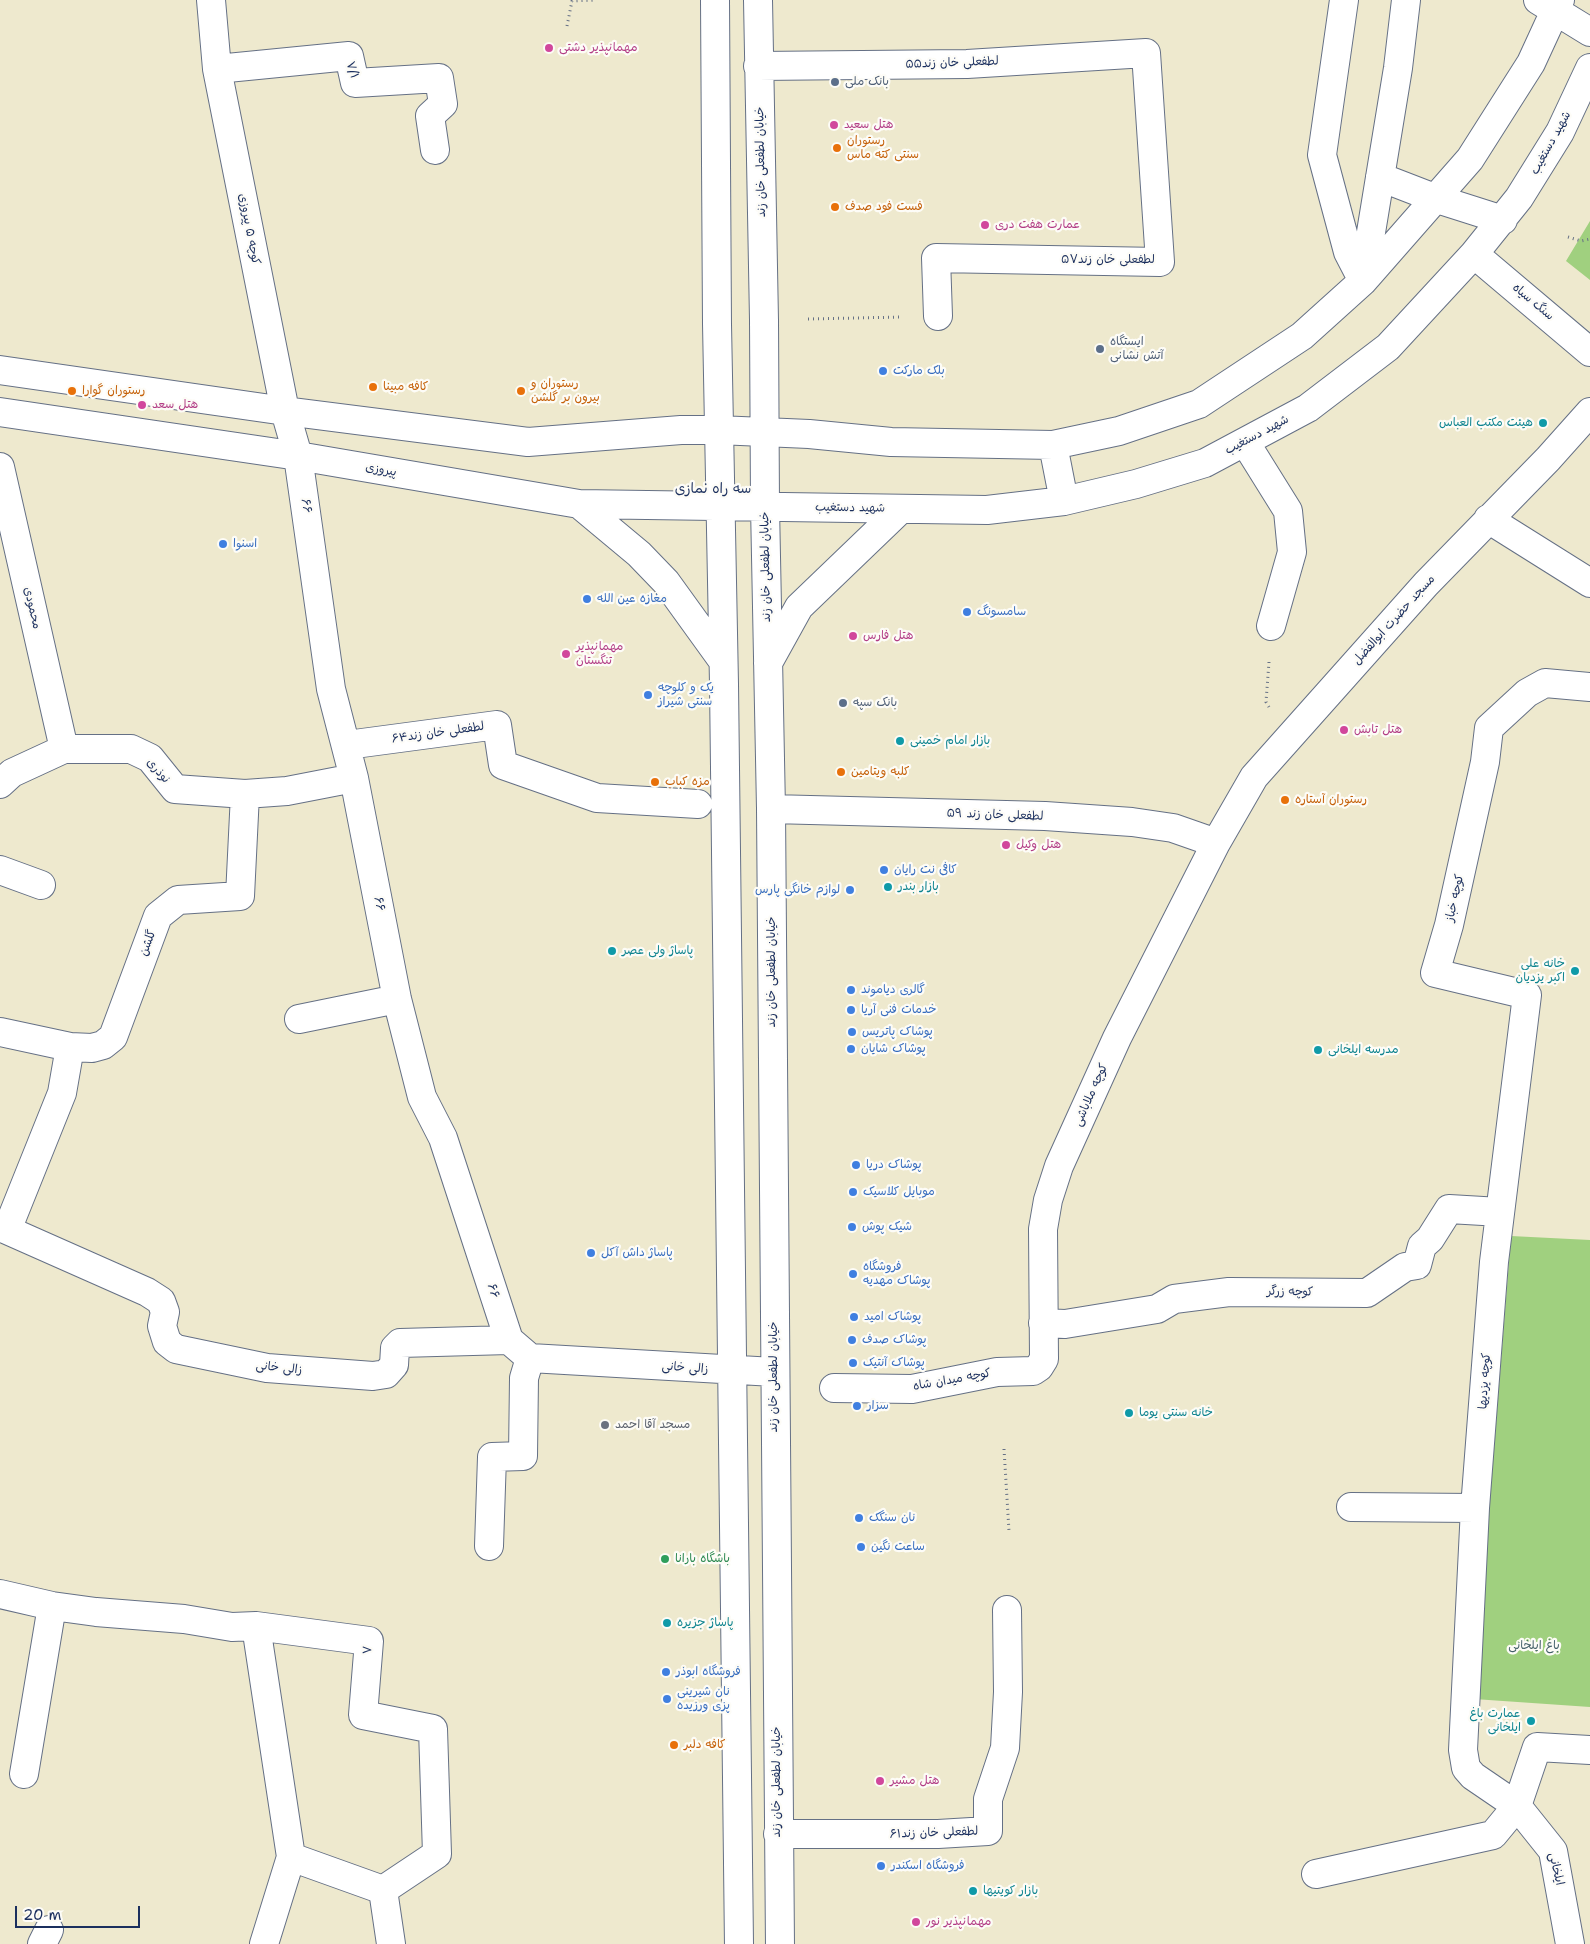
<!DOCTYPE html>
<meta charset="utf-8">
<style>
body{margin:0}
#map{position:relative;width:1590px;height:1944px;overflow:hidden;background:#eee9ce;font-family:"Shantell Sans",sans-serif}
canvas{display:block}
.scale{position:absolute;left:15px;top:1906px;width:125px;height:22px;box-sizing:border-box;border:2px solid #1b2f5e;border-top:0;padding-left:6px;font-size:15px;line-height:18px;white-space:nowrap;color:#1b2f5e;-webkit-text-stroke:4px #fdfcf7;paint-order:stroke}
</style>
<div id="map">
<canvas width="1590" height="1944"></canvas>
<div class="scale">20 m</div>
</div>
<script>
const context = document.querySelector('canvas').getContext('2d');
context.lineJoin = 'round';
function fillPath(path, color) { context.fillStyle = color; context.fill(path, 'evenodd'); }
const shape = rows => new Path2D(rows.map(r => 'M' + r).join(''));
function trace(path, color, width, dash) { context.strokeStyle = color; context.lineWidth = width; context.lineCap = dash ? 'butt' : 'round'; context.setLineDash(dash || []); context.stroke(path); }
function drawText(font, color, halo, rows, align = 'center') {
  context.font = font + ' "Shantell Sans","Playpen Sans Arabic",sans-serif'; context.lineWidth = 4.5; context.setLineDash([]); context.textBaseline = 'middle'; context.strokeStyle = halo; context.fillStyle = color; for (const [text, x, y, turn = 0] of rows) {
    context.save(); context.translate(x, y); context.rotate((+turn || 0) * Math.PI / 180); context.textAlign = isNaN(turn) ? turn : align; if (halo) context.strokeText(text, 0, 0); context.fillText(text, 0, 0); context.restore();
  }
}
const green = shape([
 [1590,221,1590,280,1566,261],
 [1511,1236,1590,1240,1590,1707,1474,1699]
]);
const path = shape([
 [567,26,572,1,596,0],
 [1568,237,1581,241,1590,239],
 [808,319,902,317],
 [1269,662,1266,702,1269,707],
 [1004,1449,1009,1531]
]);
const minor = shape([
 [211,0,217,69,285,411,298,456,331,689,354,778,397,999,422,1097,443,1138,509,1340],
 [715,0,717,324,724,684,739,1944],
 [758,0,764,320,765,506,771,809,780,1944],
 [1344,0,1322,155,1348,252,1363,281],
 [1538,0,1590,32],
 [758,66,967,64,1146,53,1160,262,936,258,938,316],
 [217,69,349,56,355,83,439,78,443,104,430,116,435,150],
 [1380,177,1437,199,1503,220],
 [1474,254,1590,352],
 [1363,281,1398,68,1406,0],
 [0,370,285,411,528,442,681,430,718,430,809,434,891,442,1053,445,1119,431,1199,404,1302,336,1363,281,1470,159,1531,63,1560,0],
 [0,412,298,456,579,504,987,510,1064,501,1136,484,1205,463,1308,408,1388,347,1474,254,1519,198,1560,132,1590,68],
 [1245,442,1288,511,1292,552,1271,626],
 [1053,445,1064,501],
 [0,467,64,749],
 [579,504,639,554,666,582,723,661],
 [1488,519,1590,583],
 [768,663,799,607,901,509],
 [347,745,497,725,503,765,597,798,698,804],
 [0,784,12,773,64,749,131,749,150,758,175,789,245,794,287,791,354,778],
 [771,809,1045,816,1132,822,1173,828,1216,843],
 [0,870,41,885],
 [299,1019,397,999],
 [0,1032,70,1047,92,1048,103,1045,113,1037,158,916,178,900,240,896,245,794],
 [70,1047,62,1093,7,1230,147,1292,161,1301,165,1312,162,1326,167,1342,176,1349,267,1368,373,1376,386,1374,394,1365,395,1348,400,1343,509,1340,530,1358,774,1372],
 [1043,1323,1065,1324,1157,1309,1174,1299,1229,1292,1367,1293,1405,1267,1417,1265,1422,1246,1430,1239,1449,1209,1500,1212],
 [834,1388,912,1389,997,1372,1033,1371,1039,1367,1044,1359,1043,1229,1048,1200,1059,1166,1117,1038,1216,843,1254,777,1426,584,1548,459,1590,412],
 [1351,1507,1475,1508],
 [489,1546,492,1457,523,1456,524,1378,530,1358],
 [0,1594,52,1606,96,1612,184,1619,232,1627,256,1626,369,1641,363,1715,433,1729,437,1854,383,1890,391,1944],
 [256,1626,291,1857,383,1890],
 [24,1774,52,1606],
 [778,1834,938,1834,988,1831,988,1799,1005,1748,1008,1692,1007,1610],
 [1316,1874,1493,1835,1517,1806,1537,1747,1590,1750],
 [42,1944,49,1930],
 [264,1944,291,1857],
 [1570,1944,1553,1851,1517,1806,1473,1776,1466,1768,1463,1750,1475,1508,1494,1262,1527,995,1435,973,1449,925,1485,762,1489,728,1527,693,1545,683,1590,687]
]);
const markers = [
 [549,48,5,"#d1479c"],
 [835,82,5,"#5c6f8a"],
 [834,125,5,"#d1479c"],
 [837,148,5,"#e8710a"],
 [835,207,5,"#e8710a"],
 [985,225,5,"#d1479c"],
 [1100,349,5,"#5c6f8a"],
 [883,371,5,"#3f7fe0"],
 [373,387,5,"#e8710a"],
 [72,391,5,"#e8710a"],
 [521,391,5,"#e8710a"],
 [142,405,5,"#d1479c"],
 [1543,423,5,"#0f9aa8"],
 [223,544,5,"#3f7fe0"],
 [587,599,5,"#3f7fe0"],
 [967,612,5,"#3f7fe0"],
 [853,636,5,"#d1479c"],
 [566,654,5,"#d1479c"],
 [648,695,5,"#3f7fe0"],
 [843,703,5,"#5c6f8a"],
 [1344,730,5,"#d1479c"],
 [900,741,5,"#0f9aa8"],
 [841,772,5,"#e8710a"],
 [655,782,5,"#e8710a"],
 [1285,800,5,"#e8710a"],
 [1006,845,5,"#d1479c"],
 [884,870,5,"#3f7fe0"],
 [888,887,5,"#0f9aa8"],
 [850,890,5,"#3f7fe0"],
 [612,951,5,"#0f9aa8"],
 [1575,971,5,"#0f9aa8"],
 [851,990,5,"#3f7fe0"],
 [851,1010,5,"#3f7fe0"],
 [852,1032,5,"#3f7fe0"],
 [851,1049,5,"#3f7fe0"],
 [1318,1050,5,"#0f9aa8"],
 [856,1165,5,"#3f7fe0"],
 [853,1192,5,"#3f7fe0"],
 [852,1227,5,"#3f7fe0"],
 [591,1253,5,"#3f7fe0"],
 [853,1274,5,"#3f7fe0"],
 [854,1317,5,"#3f7fe0"],
 [852,1340,5,"#3f7fe0"],
 [853,1363,5,"#3f7fe0"],
 [857,1406,5,"#3f7fe0"],
 [1129,1413,5,"#0f9aa8"],
 [605,1425,5,"#6b7280"],
 [859,1518,5,"#3f7fe0"],
 [861,1547,5,"#3f7fe0"],
 [665,1559,5,"#2e9e5b"],
 [667,1623,5,"#0f9aa8"],
 [666,1672,5,"#3f7fe0"],
 [667,1699,5,"#3f7fe0"],
 [1531,1721,5,"#0f9aa8"],
 [674,1745,5,"#e8710a"],
 [880,1781,5,"#d1479c"],
 [881,1866,5,"#3f7fe0"],
 [973,1891,5,"#0f9aa8"],
 [916,1922,5,"#d1479c"]
];
const hotelNames = [
 ["مهمانپذیر دشتی",559,48],
 ["هتل سعيد",844,125],
 ["عمارت هفت دری",995,225],
 ["هتل سعد",152,405],
 ["هتل فارس",863,636],
 ["مهمانپذیر",576,647],
 ["تنگستان",576,661],
 ["هتل تابش",1354,730],
 ["هتل وکیل",1016,845],
 ["هتل مشیر",890,1781],
 ["مهمانپذیر نور",926,1922]
];
const streetNames = [
 ["لطفعلی خان زند۵۵",952,63,-2],
 ["۷/۱",352,70,73],
 ["شهید دستغیب",1551,143,-61],
 ["خیابان لطفعلی خان زند",761,162,-91],
 ["کوچه ۵ پیروزی",249,229,79],
 ["لطفعلی خان زند۵۷",1108,260],
 ["سنگ سیاه",1533,302,40],
 ["شهید دستغیب",1257,435,-28],
 ["پیروزی",381,470,10],
 ["۶۶",306,506,81],
 ["شهید دستغیب",850,508,1],
 ["خیابان لطفعلی خان زند",766,567,-91],
 ["محمودی",32,608,77],
 ["مسجد حضرت ابوالفضل",1394,620,-48],
 ["لطفعلی خان زند۶۴",438,733,-8],
 ["نوذری",158,771,48],
 ["لطفعلی خان زند ۵۹",995,815,2],
 ["کوچه خباز",1455,898,-77],
 ["۶۶",379,904,79],
 ["گلشن",148,943,-69],
 ["خیابان لطفعلی خان زند",772,972,-90],
 ["کوچه ملاباشی",1091,1095,-66],
 ["۶۶",493,1291,72],
 ["کوچه زرگر",1290,1292,1],
 ["زالی خانی",279,1368,6],
 ["زالی خانی",685,1368,4],
 ["خیابان لطفعلی خان زند",774,1377,-90],
 ["کوچه میدان شاه",952,1380,-10],
 ["کوچه یزدیها",1485,1381,-86],
 ["۷",368,1650,-89],
 ["خیابان لطفعلی خان زند",777,1782,-90],
 ["لطفعلی خان زند۶۱",934,1833,-2],
 ["ایلخانی",1556,1869,77]
];
const serviceNames = [
 ["بانک ملی",845,82],
 ["ایستگاه",1110,342],
 ["آتش نشانی",1110,356],
 ["بانک سپه",853,703]
];
const foodNames = [
 ["رستوران",847,141],
 ["سنتی کته ماس",847,155],
 ["فست فود صدف",845,207],
 ["رستوران و",531,384],
 ["بیرون بر گلشن",531,398],
 ["کافه مبینا",383,387],
 ["رستوران گوارا",82,391],
 ["کلبه ویتامین",851,772],
 ["مزه کباب",665,782],
 ["رستوران آستاره",1295,800],
 ["کافه دلبر",684,1745]
];
const shopNames = [
 ["بلک مارکت",893,371],
 ["اسنوا",233,544],
 ["مغازه عین الله",597,599],
 ["سامسونگ",977,612],
 ["یک و کلوچه",658,688],
 ["سنتی شیراز",658,702],
 ["کافی نت رایان",894,870],
 ["لوازم خانگی پارس",840,890,"right"],
 ["گالری دیاموند",861,990],
 ["خدمات فنی آریا",861,1010],
 ["پوشاک پاتریس",862,1032],
 ["پوشاک شایان",861,1049],
 ["پوشاک دریا",866,1165],
 ["موبایل کلاسیک",863,1192],
 ["شیک پوش",862,1227],
 ["پاساژ داش آکل",601,1253],
 ["فروشگاه",863,1267],
 ["پوشاک مهدیه",863,1281],
 ["پوشاک امید",864,1317],
 ["پوشاک صدف",862,1340],
 ["پوشاک آنتیک",863,1363],
 ["سزار",867,1406],
 ["نان سنگک",869,1518],
 ["ساعت نگین",871,1547],
 ["فروشگاه ابوذر",676,1672],
 ["نان شیرینی",677,1692],
 ["پزی ورزیده",677,1706],
 ["فروشگاه اسکندر",891,1866]
];
const cultureNames = [
 ["هیئت مکتب العباس",1533,423,"right"],
 ["بازار امام خمینی",910,741],
 ["بازار بندر",898,887],
 ["پاساژ ولی عصر",622,951],
 ["خانه علی",1565,964,"right"],
 ["اکبر یزدیان",1565,978,"right"],
 ["مدرسه ایلخانی",1328,1050],
 ["خانه سنتی یوما",1139,1413],
 ["پاساژ جزیره",677,1623],
 ["عمارت باغ",1521,1714,"right"],
 ["ایلخانی",1521,1728,"right"],
 ["بازار کویتیها",983,1891]
];
const worshipNames = [
 ["مسجد آقا احمد",615,1425]
];
const leisureNames = [
 ["باشگاه بارانا",675,1559]
];
const parkNames = [
 ["باغ ایلخانی",1534,1646]
];
const neighbourhoodNames = [
 ["سه راه نمازی",713,489]
];
fillPath(green, '#a0d07f');
trace(minor, '#657085', 30);
trace(path, '#657085', 3, [1, 4]);
trace(minor, '#fff', 28);
for (const [x, y, r, color] of markers) { const dot = new Path2D(); dot.arc(x, y, r, 0, 2 * Math.PI); context.fillStyle = color; context.fill(dot); trace(dot, '#fdfcf7', 2); }
drawText('12px', '#b23c85', '#fdfcf7', hotelNames, 'left');
drawText('12px', '#1b2f5e', '#fdfcf7', streetNames);
drawText('12px', '#4e5e75', '#fdfcf7', serviceNames, 'left');
drawText('12px', '#c56008', '#fdfcf7', foodNames, 'left');
drawText('12px', '#366cbe', '#fdfcf7', shopNames, 'left');
drawText('12px', '#0d838f', '#fdfcf7', cultureNames, 'left');
drawText('12px', '#5b616d', '#fdfcf7', worshipNames, 'left');
drawText('12px', '#27864d', '#fdfcf7', leisureNames, 'left');
drawText('12px', '#435f68', '#fdfcf7', parkNames);
drawText('14px', '#1b2f5e', '#fdfcf7', neighbourhoodNames);
</script>
